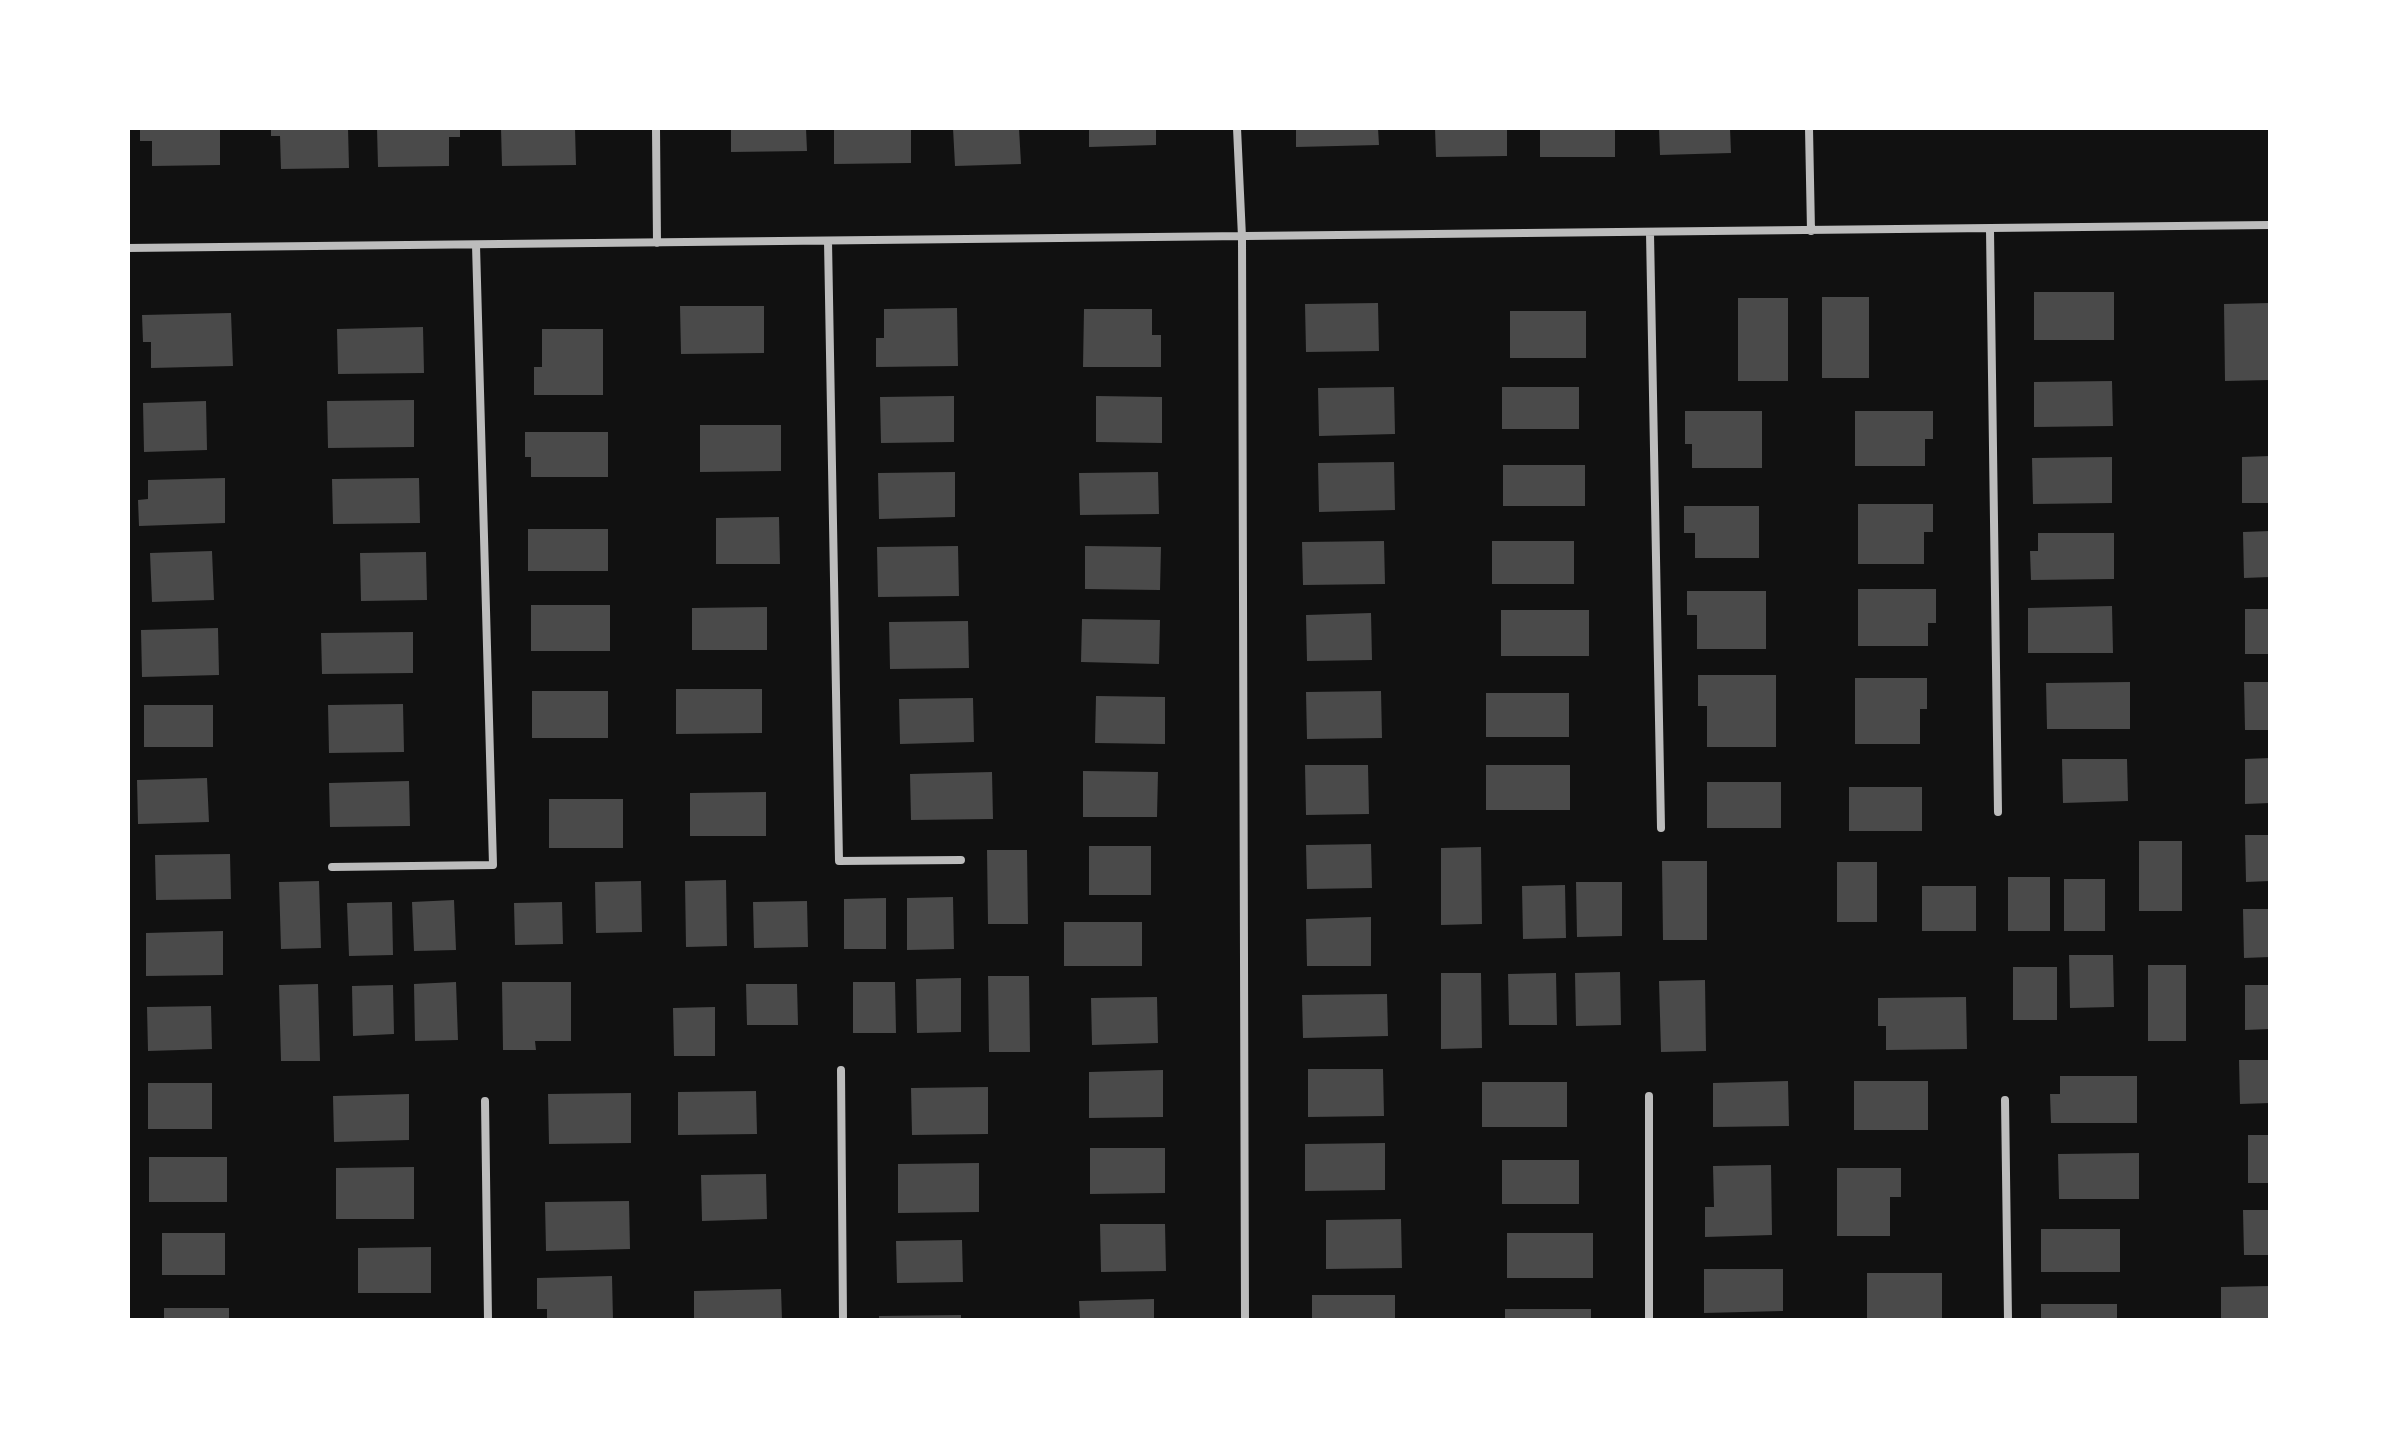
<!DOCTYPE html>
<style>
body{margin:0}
#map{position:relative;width:2398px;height:1448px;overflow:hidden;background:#111;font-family:Inter,sans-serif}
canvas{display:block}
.frame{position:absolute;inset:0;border:130px solid #fff;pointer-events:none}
</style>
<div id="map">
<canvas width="2398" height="1448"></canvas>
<div class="frame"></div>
</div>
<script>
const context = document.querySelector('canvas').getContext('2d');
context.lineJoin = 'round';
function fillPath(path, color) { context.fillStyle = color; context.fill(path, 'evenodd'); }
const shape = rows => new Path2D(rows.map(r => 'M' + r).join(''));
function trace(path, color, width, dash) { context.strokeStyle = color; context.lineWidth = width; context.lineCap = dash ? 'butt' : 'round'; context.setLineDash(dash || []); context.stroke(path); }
const building = shape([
 [140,128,220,128,220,165,152,166,152,141,140,141],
 [271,128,348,128,349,168,281,169,280,136,271,136],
 [377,128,460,128,460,137,449,137,449,166,378,167],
 [501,128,575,128,576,165,502,166],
 [731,128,806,128,807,151,731,152],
 [834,128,911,128,911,163,834,164],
 [953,128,1019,128,1021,164,955,166],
 [1089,128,1156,128,1156,145,1089,147],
 [1296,128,1378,128,1379,145,1296,147],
 [1435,128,1507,128,1507,156,1436,157],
 [1540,128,1615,128,1615,157,1540,157],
 [1659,128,1730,128,1731,153,1660,155],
 [2034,292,2114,292,2114,340,2034,340],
 [1822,297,1869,297,1869,378,1822,378],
 [1738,298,1788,298,1788,381,1738,381],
 [1378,303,1379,351,1306,352,1305,304],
 [2270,303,2270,380,2225,381,2224,304],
 [680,306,764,306,764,353,681,354],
 [957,308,958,366,876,367,876,338,884,338,884,309],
 [1084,309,1152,309,1152,335,1161,335,1161,367,1083,367],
 [1510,311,1586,311,1586,358,1510,358],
 [231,313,233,366,151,368,151,342,143,342,142,315],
 [423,327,424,373,338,374,337,329],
 [542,329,603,329,603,395,534,395,534,367,542,367],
 [2112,381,2113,426,2034,427,2034,382],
 [1394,387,1395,434,1319,436,1318,388],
 [1502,387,1579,387,1579,429,1502,429],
 [954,396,954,442,881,443,880,397],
 [1096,396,1162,397,1162,443,1096,442],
 [414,400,414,447,328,448,327,401],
 [206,401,207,450,144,452,143,403],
 [1685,411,1762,411,1762,468,1692,468,1692,444,1685,444],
 [1855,411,1933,411,1933,439,1925,439,1925,466,1855,466],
 [700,425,781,425,781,471,700,472],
 [525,432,608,432,608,477,531,477,531,457,525,457],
 [2270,456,2270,503,2242,503,2242,457],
 [2112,457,2112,503,2033,504,2032,458],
 [1394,462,1395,510,1319,512,1318,463],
 [1503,465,1585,465,1585,506,1503,506],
 [955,472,955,517,879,519,878,473],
 [1158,472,1159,514,1080,515,1079,473],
 [225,478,225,523,139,526,138,500,148,499,148,480],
 [419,478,420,523,333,524,332,479],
 [1858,504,1933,504,1933,532,1924,532,1924,564,1858,564],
 [1684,506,1759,506,1759,558,1695,558,1695,533,1684,533],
 [779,517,780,564,716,564,716,518],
 [528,529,608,529,608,571,528,571],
 [2270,531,2270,577,2244,578,2243,532],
 [2038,533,2114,533,2114,579,2031,580,2030,551,2038,551],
 [1384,541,1385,584,1303,585,1302,542],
 [1492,541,1574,541,1574,584,1492,584],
 [958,546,959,596,878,597,877,547],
 [1085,546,1161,547,1160,590,1085,589],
 [212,551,214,600,152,602,150,553],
 [426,552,427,600,361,601,360,553],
 [1858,589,1936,589,1936,623,1928,623,1928,646,1858,646],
 [1687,591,1766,591,1766,649,1697,649,1697,615,1687,615],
 [531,605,610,605,610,651,531,651],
 [2112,606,2113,653,2028,653,2028,608],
 [767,607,767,650,692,650,692,608],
 [2245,609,2270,609,2270,654,2245,654],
 [1501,610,1589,610,1589,656,1501,656],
 [1371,613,1372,660,1307,661,1306,615],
 [1082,619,1160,620,1159,664,1081,662],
 [968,621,969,668,890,669,889,622],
 [218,628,219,675,142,677,141,630],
 [413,632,413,673,322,674,321,633],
 [1698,675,1776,675,1776,747,1707,747,1707,706,1698,706],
 [1855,678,1927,678,1927,709,1920,709,1920,744,1855,744],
 [2130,682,2130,729,2047,729,2046,683],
 [2244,682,2270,682,2270,730,2245,730],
 [676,689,762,689,762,733,676,734],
 [532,691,608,691,608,738,532,738],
 [1381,691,1382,738,1307,739,1306,692],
 [1486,693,1569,693,1569,737,1486,737],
 [1096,696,1165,697,1165,744,1095,743],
 [973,698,974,742,900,744,899,699],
 [403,704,404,752,329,753,328,705],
 [144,705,213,705,213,747,144,747],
 [2270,758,2270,803,2245,804,2245,759],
 [2062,759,2127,759,2128,801,2063,803],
 [1305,765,1368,765,1369,814,1306,815],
 [1486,765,1570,765,1570,810,1486,810],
 [1083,771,1158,772,1157,817,1083,817],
 [992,772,993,819,911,820,910,774],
 [207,778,209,822,138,824,137,780],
 [409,781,410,826,330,827,329,783],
 [1707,782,1781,782,1781,828,1707,828],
 [1849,787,1922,787,1922,831,1849,831],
 [766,792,766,836,690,836,690,793],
 [549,799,623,799,623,848,549,848],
 [2245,835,2270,835,2270,881,2246,882],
 [2139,841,2182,841,2182,911,2139,911],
 [1371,844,1372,888,1307,889,1306,845],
 [1089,846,1151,846,1151,895,1089,895],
 [1481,847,1482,924,1441,925,1441,848],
 [987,850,1027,850,1028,924,988,924],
 [230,854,231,899,156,900,155,855],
 [1662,861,1707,861,1707,940,1663,940],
 [1837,862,1877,862,1877,922,1837,922],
 [2008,877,2050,877,2050,931,2008,931],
 [2064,879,2105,879,2105,931,2064,931],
 [726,880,727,946,686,947,685,881],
 [319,881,321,948,281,949,279,882],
 [641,881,642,932,596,933,595,882],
 [1576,882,1622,882,1622,936,1577,937],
 [1565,885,1566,938,1523,939,1522,886],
 [1922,886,1976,886,1976,931,1922,931],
 [953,897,954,949,907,950,907,898],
 [886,898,886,949,844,949,844,899],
 [454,900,456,950,414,951,412,902],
 [807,901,808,947,754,948,753,902],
 [392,902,393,955,349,956,347,903],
 [562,902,563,944,515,945,514,903],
 [2243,909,2270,909,2270,957,2244,958],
 [1371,917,1371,966,1307,966,1306,919],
 [1064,922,1142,922,1142,966,1064,966],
 [223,931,223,975,146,976,146,933],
 [2069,955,2113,955,2114,1007,2070,1008],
 [2148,965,2186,965,2186,1041,2148,1041],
 [2013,967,2057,967,2057,1020,2013,1020],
 [1620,972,1621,1025,1576,1026,1575,973],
 [1441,973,1481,973,1482,1048,1441,1049],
 [1556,973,1557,1025,1509,1025,1508,974],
 [988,976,1029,976,1030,1052,989,1052],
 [961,978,961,1032,917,1033,916,979],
 [1705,980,1706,1051,1661,1052,1659,981],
 [456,982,458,1040,415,1041,414,984],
 [502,982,571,982,571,1041,535,1041,536,1050,503,1050],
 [853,982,895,982,896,1033,853,1033],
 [318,984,320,1061,281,1061,279,985],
 [746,984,797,984,798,1025,747,1025],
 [393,985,394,1034,353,1036,352,986],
 [2245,985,2270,985,2270,1029,2245,1030],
 [1387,994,1388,1036,1303,1038,1302,995],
 [1157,997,1158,1043,1092,1045,1091,998],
 [1966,997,1967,1049,1886,1050,1886,1026,1878,1026,1878,998],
 [211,1006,212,1049,148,1051,147,1007],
 [715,1007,715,1056,674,1056,673,1008],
 [2239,1060,2270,1060,2270,1103,2240,1104],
 [1308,1069,1383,1069,1384,1116,1308,1117],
 [1163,1070,1163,1117,1089,1118,1089,1072],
 [2060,1076,2137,1076,2137,1123,2051,1123,2050,1094,2060,1094],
 [1788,1081,1789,1126,1713,1127,1713,1083],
 [1854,1081,1928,1081,1928,1130,1854,1130],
 [1482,1082,1567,1082,1567,1127,1482,1127],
 [148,1083,212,1083,212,1129,148,1129],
 [988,1087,988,1134,912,1135,911,1088],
 [756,1091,757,1134,678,1135,678,1092],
 [631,1093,631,1143,549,1144,548,1094],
 [409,1094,409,1140,334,1142,333,1096],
 [2248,1135,2270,1135,2270,1183,2248,1183],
 [1385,1143,1385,1190,1305,1191,1305,1144],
 [1090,1148,1165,1148,1165,1193,1090,1194],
 [2139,1153,2139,1199,2059,1199,2058,1154],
 [149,1157,227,1157,227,1202,149,1202],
 [1502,1160,1579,1160,1579,1204,1502,1204],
 [979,1163,979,1212,898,1213,898,1164],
 [1771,1165,1772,1235,1705,1237,1705,1207,1714,1207,1713,1166],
 [414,1167,414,1219,336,1219,336,1168],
 [1837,1168,1901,1168,1901,1197,1890,1197,1890,1236,1837,1236],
 [766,1174,767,1219,702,1221,701,1175],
 [629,1201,630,1249,546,1251,545,1202],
 [2243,1210,2270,1210,2270,1255,2244,1255],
 [1401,1219,1402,1268,1326,1269,1326,1220],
 [1100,1224,1165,1224,1166,1271,1101,1272],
 [2041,1229,2120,1229,2120,1272,2041,1272],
 [162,1233,225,1233,225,1275,162,1275],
 [1507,1233,1593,1233,1593,1278,1507,1278],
 [962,1240,963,1282,897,1283,896,1241],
 [431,1247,431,1293,358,1293,358,1248],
 [1704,1269,1783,1269,1783,1311,1704,1313],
 [1867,1273,1942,1273,1942,1318,1867,1318],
 [612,1276,613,1320,547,1320,547,1309,537,1309,537,1278],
 [2270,1286,2270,1320,2221,1320,2221,1287],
 [781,1289,782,1320,694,1320,694,1291],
 [1312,1295,1395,1295,1395,1320,1312,1320],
 [1154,1299,1154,1320,1080,1320,1079,1301],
 [2041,1304,2117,1304,2117,1320,2041,1320],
 [164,1308,229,1308,229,1320,164,1320],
 [1505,1309,1591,1309,1591,1320,1505,1320],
 [961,1315,961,1320,879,1320,879,1316]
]);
const minor = shape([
 [656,128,657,243],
 [1237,128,1242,237,1245,1320],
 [1809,128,1811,231],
 [1990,230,1998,812],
 [1650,233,1661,828],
 [828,241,839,861,961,860],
 [128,248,2270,225],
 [332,867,493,865,476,245],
 [841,1070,843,1320],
 [1649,1096,1649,1320],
 [2005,1100,2008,1320],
 [485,1101,488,1320]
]);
fillPath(building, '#4a4a4a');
trace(minor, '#bcbcbc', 8);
</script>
